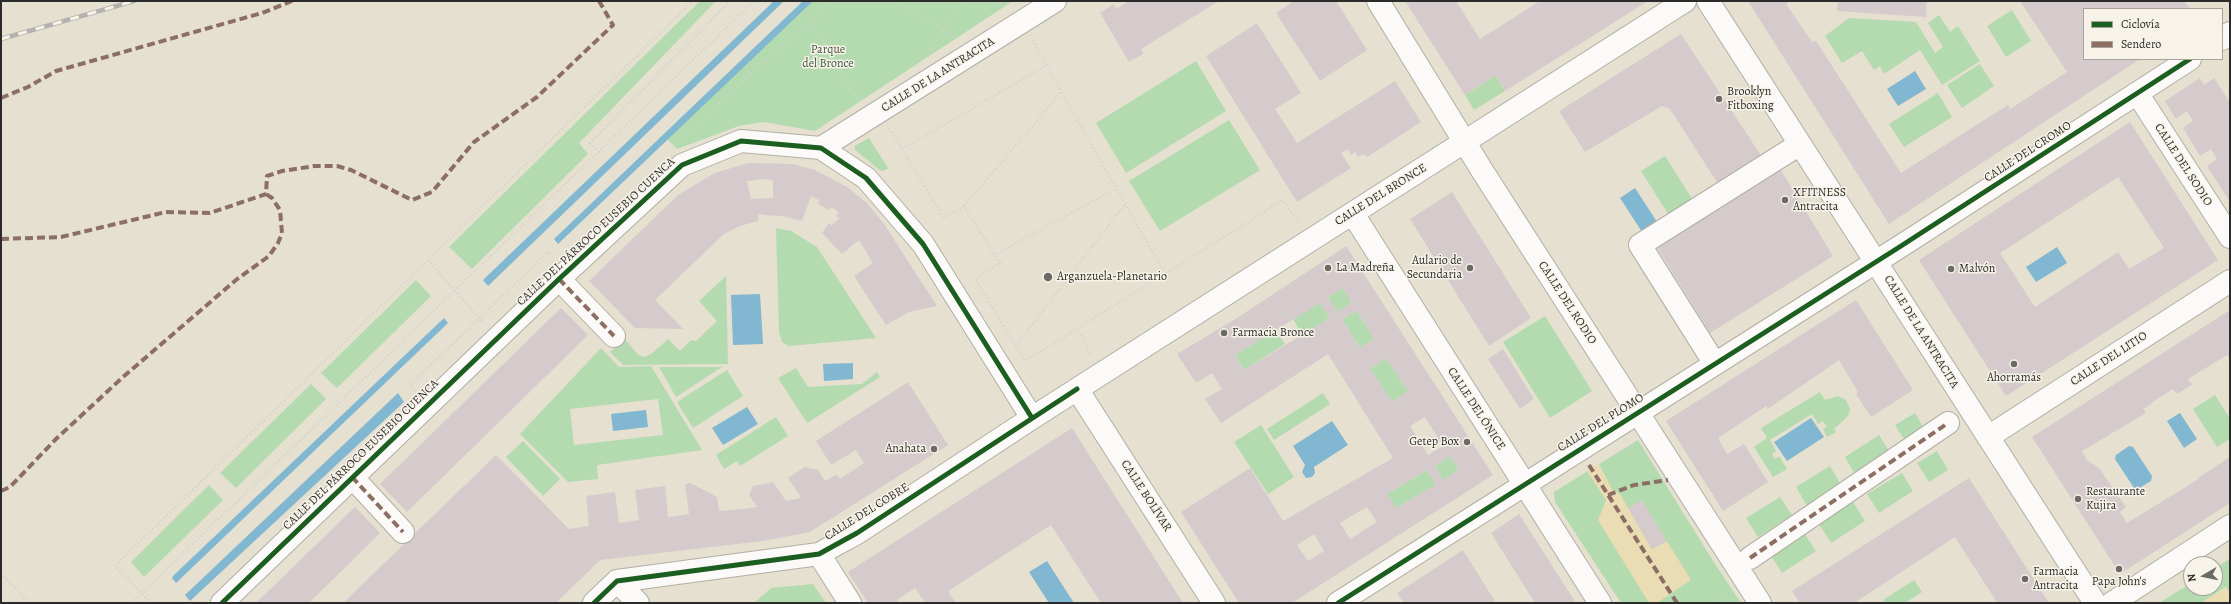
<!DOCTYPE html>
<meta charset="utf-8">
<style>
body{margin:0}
#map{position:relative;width:2231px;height:604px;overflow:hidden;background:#e5e0d0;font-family:Alegreya,serif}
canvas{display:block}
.frame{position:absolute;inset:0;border:2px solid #2b2b2b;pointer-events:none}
.legend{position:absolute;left:2083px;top:8px;width:140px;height:52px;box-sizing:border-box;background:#f7f3e8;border:1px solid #a5a39c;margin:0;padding:5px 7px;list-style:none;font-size:12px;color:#2b2b2b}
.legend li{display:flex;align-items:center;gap:8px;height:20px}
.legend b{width:20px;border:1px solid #a5a39c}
.north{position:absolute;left:2183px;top:556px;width:40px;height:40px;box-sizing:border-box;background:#f7f3e8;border:1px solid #a5a39c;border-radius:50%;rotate:261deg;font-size:11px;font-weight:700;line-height:16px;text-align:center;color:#2b2b2b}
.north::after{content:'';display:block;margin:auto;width:14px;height:18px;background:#6c6a65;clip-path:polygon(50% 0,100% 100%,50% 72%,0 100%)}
</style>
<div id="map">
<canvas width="2231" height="604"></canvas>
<div class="frame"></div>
<ul class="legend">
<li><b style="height:5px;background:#1b5e20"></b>Ciclovía</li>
<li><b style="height:5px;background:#8d6e63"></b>Sendero</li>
</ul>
<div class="north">N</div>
</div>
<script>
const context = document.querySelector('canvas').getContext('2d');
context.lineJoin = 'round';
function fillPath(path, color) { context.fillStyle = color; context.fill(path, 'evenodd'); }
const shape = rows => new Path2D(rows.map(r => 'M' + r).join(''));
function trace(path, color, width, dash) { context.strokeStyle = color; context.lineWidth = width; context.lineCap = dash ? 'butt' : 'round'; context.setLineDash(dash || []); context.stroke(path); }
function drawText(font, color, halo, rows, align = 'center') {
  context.font = font + ' Alegreya,serif'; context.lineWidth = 3; context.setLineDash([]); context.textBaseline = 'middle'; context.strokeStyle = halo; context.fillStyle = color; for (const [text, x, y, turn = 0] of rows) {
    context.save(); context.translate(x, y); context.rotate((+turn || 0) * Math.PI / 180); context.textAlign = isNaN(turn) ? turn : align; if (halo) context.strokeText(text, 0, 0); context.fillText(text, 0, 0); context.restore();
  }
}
const green = shape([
 [700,1,716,1,579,143,588,154,472,269,449,247],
 [806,1,1013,1,815,131,764,122,739,126,677,149,663,135],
 [2012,10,2031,41,2006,57,1987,26],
 [1939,15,1950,32,1958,26,1980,61,1942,85,1920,50,1884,74,1880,66,1874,70,1862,51,1842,63,1825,36,1849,18,1916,22,1935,53,1943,47,1928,23],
 [1196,61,1226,111,1126,173,1096,123],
 [1980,64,1994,86,1962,108,1947,85],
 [1496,75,1505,91,1474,110,1465,95],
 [1938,93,1952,117,1904,147,1889,124],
 [1229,120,1260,170,1160,231,1129,181],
 [869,138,888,168,886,170,881,171,855,150,855,146],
 [1665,156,1694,202,1670,217,1641,171],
 [776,228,791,231,817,247,876,338,789,346,782,342,779,332],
 [726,276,728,364,623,365,610,352,625,339,638,355,645,357,651,354,668,339,680,351,691,340,696,341,717,321,699,301],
 [416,280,431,296,337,388,321,373],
 [1343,288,1352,303,1337,312,1328,297],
 [1320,303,1330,318,1302,335,1293,319],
 [1357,311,1374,339,1360,348,1342,319],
 [1545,316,1592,391,1550,418,1503,342],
 [1275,329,1285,344,1244,370,1235,355],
 [601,348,619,367,651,366,702,450,597,465,598,479,568,482,520,434],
 [658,399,663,435,574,445,570,409],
 [1386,358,1408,391,1392,402,1370,369],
 [659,367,722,367,676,397],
 [796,368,808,387,862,384,877,372,880,377,807,423,778,378],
 [727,370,743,396,693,428,677,402],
 [311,384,326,399,236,488,220,473],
 [1820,392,1825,400,1838,396,1846,400,1850,409,1848,416,1834,429,1836,432,1827,437,1823,429,1827,427,1823,421,1818,424,1812,414,1770,440,1776,451,1772,454,1775,459,1779,456,1787,469,1773,477,1754,447,1767,438,1761,428],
 [1323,393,1330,404,1274,440,1267,429],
 [2215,395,2230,419,2230,439,2217,447,2193,409],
 [1915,413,1926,432,1907,444,1895,425],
 [776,417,788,436,740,466,737,461,724,469,716,455],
 [1261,425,1294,477,1268,494,1234,442],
 [1879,435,1891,454,1856,476,1845,457],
 [1638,440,1715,564,1741,603,1621,603,1555,502,1554,492],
 [523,441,560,479,543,496,506,457],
 [1937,451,1948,470,1929,482,1917,463],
 [1450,456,1459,470,1443,480,1435,466],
 [1830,466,1841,485,1807,506,1796,487],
 [1427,470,1436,485,1396,508,1387,494],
 [1902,473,1913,491,1879,513,1867,494],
 [209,485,223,500,144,577,131,562],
 [1780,497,1792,515,1758,537,1746,518],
 [1853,502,1865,521,1831,543,1819,524],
 [1804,533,1816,551,1782,573,1770,554],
 [2230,559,2230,593,2226,587,2201,603,2159,603,2191,583,2191,588,2215,588,2215,568],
 [1914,580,1922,592,1905,603,1885,603,1883,600],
 [813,584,826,603,754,603,771,588]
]);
const sand = shape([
 [1599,464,1612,489,1620,494,1652,549,1667,541,1691,580,1657,603,1649,603,1598,520,1606,500,1587,471],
 [2226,587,2230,594,2230,603,2201,603]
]);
const water = shape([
 [774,1,784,1,488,286,483,280],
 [803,1,813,1,558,244,554,239],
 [1915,71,1926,89,1898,106,1887,89],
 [1635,188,1659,225,1644,235,1620,198],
 [2057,247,2067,263,2036,282,2026,267],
 [760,294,763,344,733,345,731,295],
 [444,318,448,323,176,583,172,578,174,575],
 [853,363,853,379,824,381,823,364],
 [398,393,404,402,190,601,185,595],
 [747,407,758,424,723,445,712,428],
 [646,410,648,427,613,431,611,414],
 [2180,413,2197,439,2184,448,2167,421],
 [1811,418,1824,437,1787,461,1774,442],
 [1332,421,1348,445,1314,467,1315,473,1312,477,1306,478,1302,472,1305,465,1293,446],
 [2129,446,2133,447,2152,476,2151,481,2138,489,2134,488,2115,459,2116,455],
 [1047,561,1074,603,1049,603,1029,572]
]);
const building = shape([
 [1129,1,1219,1,1141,49,1143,54,1129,62,1100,13,1114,4,1116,9],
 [1294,1,1336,1,1367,50,1320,81,1276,13],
 [1405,1,1456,1,1480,39,1540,1,1648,1,1505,91,1496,75,1465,95],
 [1748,1,1791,1,1786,4,1812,42,1816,41,1901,173,2008,105,2010,109,2067,72,2020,1,2183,1,2191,9,2084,9,2084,59,2140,59,1889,224],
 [1838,1,1927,1,1926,17,1837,11],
 [1257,23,1301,93,1275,109,1297,143,1395,81,1421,122,1367,157,1364,154,1358,157,1355,152,1351,155,1348,149,1341,153,1351,168,1297,202,1206,56],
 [1681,34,1764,160,1722,190,1670,109,1662,106,1585,152,1559,111],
 [2200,78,2204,85,2214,78,2230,103,2230,202,2207,166,2217,159,2211,149,2200,156,2183,128,2193,121,2187,111,2176,119,2165,101],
 [2130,122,2218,260,2006,396,1919,260],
 [2118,177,2164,248,2129,269,2118,252,2035,307,2000,253],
 [748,163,793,164,815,170,847,187,868,204,884,224,937,306,909,312,886,325,854,276,873,263,859,240,842,254,822,233,829,223,831,225,840,218,836,216,839,212,831,207,829,210,818,204,819,200,811,196,802,221,782,216,765,215,764,214,758,215,758,221,740,226,724,234,655,300,683,329,635,328,589,281,678,195,715,173],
 [763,179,773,180,773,198,751,199,747,181],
 [1779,167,1833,256,1710,333,1655,244],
 [1452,192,1531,318,1489,346,1410,219],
 [1346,246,1493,475,1292,603,1239,603,1181,512,1250,468,1283,521,1393,458,1328,354,1221,423,1205,399,1222,389,1212,373,1196,383,1177,354,1237,318],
 [1343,288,1352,303,1337,312,1328,297],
 [1320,303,1330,318,1244,370,1235,355],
 [1357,311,1374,339,1360,348,1342,319],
 [1386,358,1408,391,1392,402,1370,369],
 [1425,417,1443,446,1428,455,1410,426],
 [1450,456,1459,470,1443,480,1435,466],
 [1427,470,1436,485,1396,508,1387,494],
 [1367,507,1377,522,1350,539,1340,523],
 [1314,534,1324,551,1308,561,1297,545],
 [1856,300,1913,390,1871,417,1856,394,1858,392,1839,360,1768,409,1766,406,1718,438,1727,454,1744,444,1768,482,1723,511,1666,421],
 [561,308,588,335,407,512,380,484],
 [2230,310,2230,361,2227,355,2188,379,2192,385,2177,394,2173,389,2151,403,2152,404,2143,409,2146,413,2082,451,2087,460,2099,468,2126,507,2120,512,2127,523,2199,479,2198,478,2230,457,2230,503,2120,574,2032,437],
 [1503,349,1534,399,1520,409,1488,359],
 [908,382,948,445,810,532,763,541,600,560,556,603,343,603,496,455,569,529,589,526,586,496,615,492,619,523,639,520,635,490,665,486,668,517,689,514,685,484,690,483,717,497,719,511,743,509,757,507,749,495,753,486,773,482,786,501,797,499,801,497,788,478,805,467,818,470,825,481,837,474,840,479,864,463,856,450,831,465,816,441],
 [1072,428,1183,603,1101,603,1051,525,948,591,956,603,925,603,915,588,897,600,899,603,868,603,848,572],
 [1969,478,2049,603,1993,603,1996,601,1955,537,1854,603,1800,603,1792,591],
 [1642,500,1667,541,1652,549,1628,508],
 [355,507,380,533,309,603,256,603],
 [1519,514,1576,603,1535,603,1491,533],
 [1463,550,1496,603,1404,603,1397,593]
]);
const path = shape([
 [895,1,958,38],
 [993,1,1006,5],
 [811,23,858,100],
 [1032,40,1165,274],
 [928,55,962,1],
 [889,128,944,218,964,206,1000,263,975,279,1025,361,1283,200,1299,223],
 [675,145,776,50,811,23,824,11,828,1],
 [902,149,1047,65],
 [599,152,590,143,730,1],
 [964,206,1062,91],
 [994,255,1117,188],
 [428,260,483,323],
 [1081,335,1091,356],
 [1016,346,1125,204],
 [415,390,410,385,548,252,554,257],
 [1,573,30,603],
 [132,603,754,1],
 [151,603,115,566,693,1],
 [1714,603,1729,593]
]);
const minor = shape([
 [1378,1,1483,172,1760,603],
 [1708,1,2095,603],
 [2222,39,2230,33],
 [2137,93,2230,237],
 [821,148,1055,1],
 [1353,214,1600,603],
 [559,279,614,336],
 [1715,364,1640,245,1800,144],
 [1077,389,1214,603],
 [1988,437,2230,281],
 [352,477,403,532],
 [819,554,850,603],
 [1750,558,1948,423],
 [617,581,819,554,835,545,857,533,1032,418,1685,1],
 [617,581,638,603],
 [222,603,559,279,682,165,741,141,821,148,866,178,923,244,1032,418],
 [594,603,617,581],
 [1338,603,1901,246,2190,59],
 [2112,603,2230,526]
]);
const rail = shape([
 [1,39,134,1]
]);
const quiet = shape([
 [1,98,28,87,56,71,262,13,292,1],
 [1,239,61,237,166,212,210,213,266,194,267,176,282,171,315,166,337,166,351,170,412,200,432,192,474,142,537,97,613,25,599,1],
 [559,279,614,336],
 [1589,465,1677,603],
 [352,477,403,532],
 [1,491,10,487,56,439,123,377,236,280,269,256,278,243,282,233,280,210,272,198,266,194],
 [1608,495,1634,485,1668,480],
 [1750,558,1948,423]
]);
const cycleway = shape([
 [222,603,559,279,682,165,741,141,821,148,866,178,923,244,1032,418],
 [594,603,617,581,819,554,857,533,1077,389],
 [1338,603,1901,246,2190,59]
]);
const markers = [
 [1719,99,4,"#6c6a65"],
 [1785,200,4,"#6c6a65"],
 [1328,268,4,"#6c6a65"],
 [1470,268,4,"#6c6a65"],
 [1951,269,4,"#6c6a65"],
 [1048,277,5,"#6c6a65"],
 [1224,333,4,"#6c6a65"],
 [2014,364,4,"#6c6a65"],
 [1467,442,4,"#6c6a65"],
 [934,449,4,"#6c6a65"],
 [2078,499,4,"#6c6a65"],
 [2119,569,4,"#6c6a65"],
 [2025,579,4,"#6c6a65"]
];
const parkNames = [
 ["Parque",828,50],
 ["del Bronce",828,64]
];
const streetNames = [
 ["CALLE DE LA ANTRACITA",938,75,-32],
 ["CALLE DEL CROMO",2028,152,-33],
 ["CALLE DEL SODIO",2183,165,57],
 ["CALLE DEL BRONCE",1381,195,-32],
 ["CALLE DEL PÁRROCO EUSEBIO CUENCA",596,232,-43],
 ["CALLE DEL RODIO",1567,303,57],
 ["CALLE DE LA ANTRACITA",1921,332,58],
 ["CALLE DEL LITIO",2109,359,-33],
 ["CALLE DEL ÓNICE",1476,409,57],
 ["CALLE DEL PLOMO",1601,423,-32],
 ["CALLE DEL PÁRROCO EUSEBIO CUENCA",361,455,-44],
 ["CALLE BOLÍVAR",1146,496,57],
 ["CALLE DEL COBRE",867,512,-32]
];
const poiNames = [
 ["Brooklyn",1727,92],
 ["Fitboxing",1727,106],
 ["XFITNESS",1793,193],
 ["Antracita",1793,207],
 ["Aulario de",1462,261,"right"],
 ["Secundaria",1462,275,"right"],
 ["La Madreña",1336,268],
 ["Malvón",1959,269],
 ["Arganzuela-Planetario",1057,277],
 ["Farmacia Bronce",1232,333],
 ["Ahorramás",2014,378,"center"],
 ["Getep Box",1459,442,"right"],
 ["Anahata",926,449,"right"],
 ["Restaurante",2086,492],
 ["Kujira",2086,506],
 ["Farmacia",2033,572],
 ["Antracita",2033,586],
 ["Papa John's",2119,582,"center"]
];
fillPath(green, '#b4dbaf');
fillPath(sand, '#eaddb4');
fillPath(water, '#81b7d0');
fillPath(building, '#d5cbcc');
trace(minor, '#b1aea4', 24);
trace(path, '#d2d1cd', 2.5, [1, 3]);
trace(minor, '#fbfaf8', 22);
trace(rail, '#b3b2b0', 4.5);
trace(rail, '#f7f3e8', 3, [9]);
trace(quiet, '#8d6e63', 4, [8, 4]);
trace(cycleway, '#1b5e20', 5);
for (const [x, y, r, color] of markers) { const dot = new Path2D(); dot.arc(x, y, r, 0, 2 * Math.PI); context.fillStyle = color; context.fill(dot); trace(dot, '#f7f3e8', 1.5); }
drawText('12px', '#435645', '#f7f3e8', parkNames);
drawText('12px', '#2b2b2b', '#f7f3e8', streetNames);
drawText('12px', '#2b2b2b', '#f7f3e8', poiNames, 'left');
</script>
